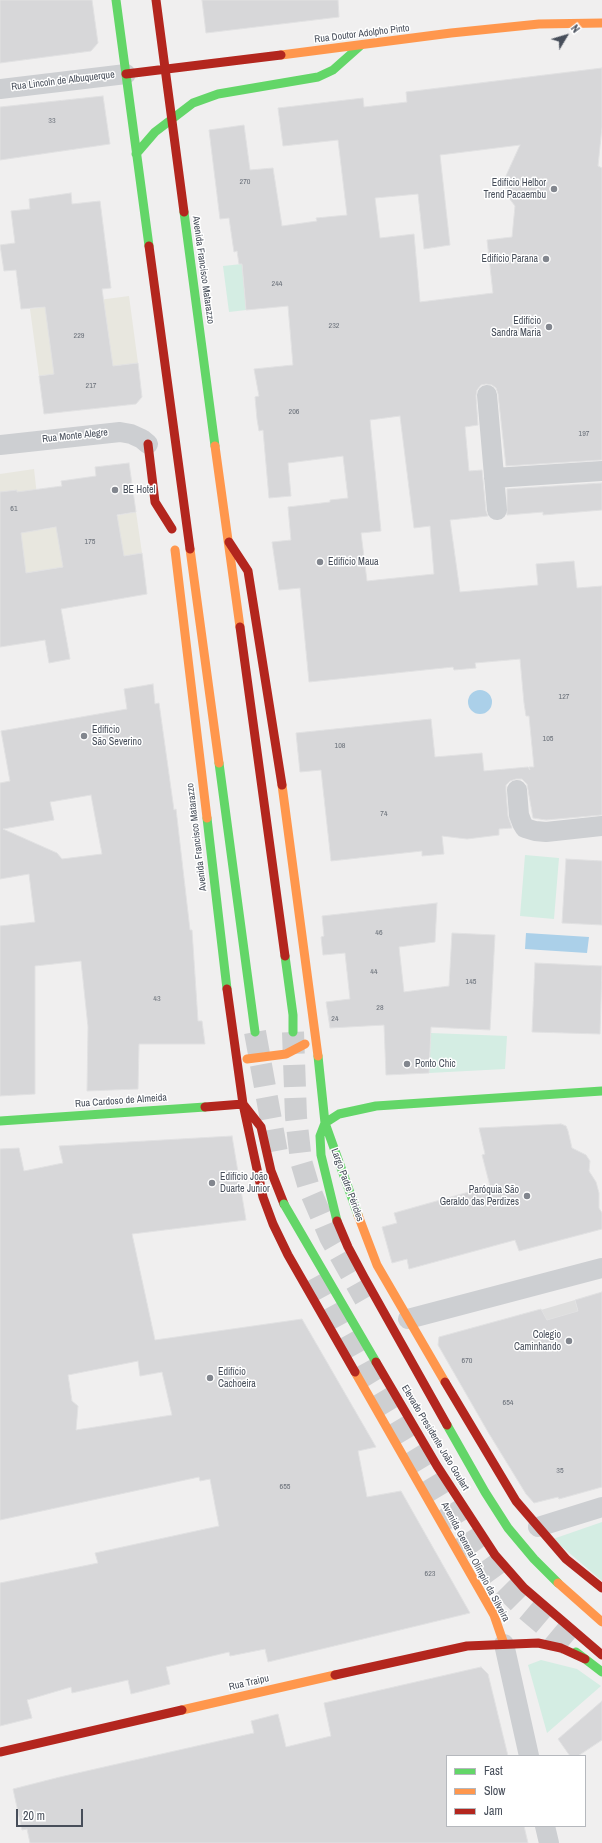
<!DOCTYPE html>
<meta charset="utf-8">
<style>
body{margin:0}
#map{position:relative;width:602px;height:1843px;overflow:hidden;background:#f0efef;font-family:"Archivo Narrow",sans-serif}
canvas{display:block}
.legend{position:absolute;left:446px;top:1755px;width:140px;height:72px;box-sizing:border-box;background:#fff;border:1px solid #b5b8bd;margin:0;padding:5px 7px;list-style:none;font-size:12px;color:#474e5a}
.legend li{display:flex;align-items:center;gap:8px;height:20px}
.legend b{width:20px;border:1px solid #b5b8bd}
.north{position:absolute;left:546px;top:16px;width:40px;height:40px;-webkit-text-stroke:3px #fff;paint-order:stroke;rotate:52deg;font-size:11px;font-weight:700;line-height:16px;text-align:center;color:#474e5a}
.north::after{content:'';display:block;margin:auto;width:14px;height:18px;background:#474e5a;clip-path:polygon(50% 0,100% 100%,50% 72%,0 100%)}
.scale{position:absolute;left:16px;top:1809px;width:67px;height:18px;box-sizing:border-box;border:2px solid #474e5a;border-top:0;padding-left:5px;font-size:12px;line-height:14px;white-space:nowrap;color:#474e5a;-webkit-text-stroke:3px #fff;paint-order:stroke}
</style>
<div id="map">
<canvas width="602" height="1843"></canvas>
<ul class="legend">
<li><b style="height:5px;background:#63d668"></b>Fast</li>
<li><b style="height:5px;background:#ff974d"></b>Slow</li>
<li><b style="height:5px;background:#b3261e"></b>Jam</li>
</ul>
<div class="north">N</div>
<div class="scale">20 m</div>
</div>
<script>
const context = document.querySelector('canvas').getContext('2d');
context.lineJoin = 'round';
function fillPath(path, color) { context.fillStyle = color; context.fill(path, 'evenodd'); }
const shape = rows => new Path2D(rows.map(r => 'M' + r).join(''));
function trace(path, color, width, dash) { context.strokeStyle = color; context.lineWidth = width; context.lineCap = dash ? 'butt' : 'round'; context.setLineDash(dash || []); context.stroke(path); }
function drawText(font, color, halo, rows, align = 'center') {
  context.font = font + ' "Archivo Narrow",sans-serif'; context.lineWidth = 3; context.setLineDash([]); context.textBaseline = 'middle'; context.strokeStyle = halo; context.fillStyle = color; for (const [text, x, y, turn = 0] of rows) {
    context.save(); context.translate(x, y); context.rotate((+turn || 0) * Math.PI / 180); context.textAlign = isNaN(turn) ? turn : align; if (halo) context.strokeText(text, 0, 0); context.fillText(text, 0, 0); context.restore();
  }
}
const commercial = shape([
 [129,296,138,363,39,376,30,309],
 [34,469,41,530,136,512,142,553,0,578,0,474]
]);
const education = shape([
 [575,1300,594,1371,534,1312]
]);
const green = shape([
 [242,264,246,310,229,312,223,266],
 [525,855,559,858,554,919,520,916],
 [431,1033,507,1036,505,1069,429,1073],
 [602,1522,602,1581,553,1539],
 [541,1660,577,1669,601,1686,547,1733,528,1665]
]);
const water = shape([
 '468 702a12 12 0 1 1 24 0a12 12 0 1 1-24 0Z',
 [526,933,589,937,587,953,525,949]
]);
const building = shape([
 [0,0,92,0,98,43,91,51,0,63,0,0],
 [202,0,338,0,339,17,206,33,202,0],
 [602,68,602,127,598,166,602,168,602,460,506,466,498,394,496,388,492,385,486,384,481,385,477,390,476,396,478,425,465,427,469,471,482,470,486,511,488,516,450,520,460,592,538,585,536,564,574,561,577,588,602,586,602,815,546,820,533,818,527,784,522,779,516,779,510,781,506,785,506,791,508,816,512,828,499,829,499,835,467,839,442,836,444,854,422,856,422,851,331,861,321,770,300,772,296,733,431,719,435,757,482,753,484,771,528,767,530,770,529,767,534,767,529,716,526,716,524,703,520,659,475,663,476,668,454,670,453,667,309,682,300,588,279,590,272,542,291,540,288,507,330,502,330,500,348,498,343,456,288,463,291,496,269,498,263,430,259,431,257,419,255,397,259,396,254,369,293,365,288,306,246,310,242,264,239,264,237,251,234,252,229,218,220,219,209,130,244,125,250,170,273,168,282,226,317,221,316,218,347,215,338,140,283,146,278,108,363,98,364,107,407,102,406,92,602,68],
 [520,145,504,180,509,198,515,206,512,237,487,240,493,293,420,302,414,234,380,238,375,198,418,194,424,249,450,245,440,155,520,145],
 [400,416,414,528,430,526,434,574,367,581,361,533,381,531,370,420,400,416],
 [103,96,110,144,0,160,0,107,103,96],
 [71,193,72,204,100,201,111,288,102,289,113,366,138,363,142,397,136,404,44,414,39,376,54,374,45,307,21,309,16,270,4,271,0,245,15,243,11,211,30,209,29,199,71,193],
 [129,463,136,512,117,515,124,556,142,553,147,594,61,609,70,659,49,663,45,640,0,647,0,492,17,490,17,492,62,486,61,481,96,476,95,467,129,463],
 [56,527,63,567,26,573,21,533,56,527],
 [602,483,602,510,543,515,543,512,507,515,507,489,602,483],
 [153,684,155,704,159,703,174,810,176,809,190,930,192,930,198,1021,202,1021,205,1044,139,1044,138,1089,87,1091,88,1027,81,961,35,966,35,1094,0,1096,0,926,35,922,29,874,0,879,0,783,10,781,1,731,127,709,124,689,153,684],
 [91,795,102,854,62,859,57,853,3,829,54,820,50,802,91,795],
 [566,859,602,861,602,925,562,923,566,859],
 [437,903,435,942,399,947,404,992,449,986,452,933,495,935,490,1030,431,1027,429,1073,386,1075,384,1025,330,1028,326,1002,350,999,345,953,323,955,321,937,324,936,322,916,437,903],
 [535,963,602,966,600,1034,532,1032,535,963],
 [561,1124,566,1126,568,1131,572,1148,586,1155,590,1161,589,1171,596,1182,599,1193,599,1208,602,1213,602,1229,519,1251,515,1240,409,1269,407,1259,392,1263,382,1227,397,1223,394,1213,490,1186,482,1155,485,1154,479,1128,561,1124],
 [232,1136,246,1220,132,1234,155,1340,302,1319,376,1447,358,1451,367,1497,401,1491,470,1613,268,1662,265,1649,230,1656,229,1652,166,1667,170,1684,131,1694,128,1680,72,1693,71,1687,27,1700,32,1718,0,1726,0,1583,98,1563,95,1553,219,1526,210,1479,200,1481,199,1477,0,1520,0,1149,19,1148,24,1171,63,1163,59,1146,232,1136],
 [138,1361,140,1376,162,1372,172,1415,76,1430,78,1406,72,1401,68,1375,138,1361],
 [602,1292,602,1487,559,1499,558,1497,534,1503,526,1494,488,1432,438,1345,439,1337,541,1309,547,1320,578,1311,575,1300,602,1292],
 [481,1667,488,1674,508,1756,447,1756,447,1826,524,1826,528,1843,30,1843,27,1829,22,1830,13,1789,60,1777,254,1733,251,1721,278,1714,286,1747,331,1736,324,1703,481,1667],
 [602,1701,602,1740,578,1756,570,1756,558,1739,602,1701]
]);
const primaryTunnel = shape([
 [255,1032,277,1153],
 [293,1032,296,1117,301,1161,309,1188,330,1237,365,1299],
 [315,1277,371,1379,467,1539,498,1582,525,1609,576,1652]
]);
const street = shape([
 [0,89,126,74],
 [487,395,497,510],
 [0,445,120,432,131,434,142,439,148,444],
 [494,478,602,471],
 [517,790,519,815,522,823,525,828,535,831,546,832,602,826],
 [408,1319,602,1268],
 [538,1527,602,1507],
 [504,1644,529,1756],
 [545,1826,549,1843]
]);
const fast = shape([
 [116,0,149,246],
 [136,154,155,132,193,103,218,94,318,77,333,70,360,46],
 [184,212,215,446],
 [219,763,255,1032],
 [207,818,227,989],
 [285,956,293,1015,293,1032],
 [318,1056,325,1123,358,1215],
 [0,1121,205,1107],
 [325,1123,339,1114,376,1106,602,1091],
 [325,1123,320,1136,321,1155,337,1221],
 [576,1652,602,1672]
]);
const slow = shape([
 [281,55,451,33,539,24,602,23],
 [215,446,240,627],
 [190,549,219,763],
 [175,550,207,818],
 [282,785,318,1056],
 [358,1215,377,1265,445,1382],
 [355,1372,494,1615,504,1644],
 [182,1710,335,1675]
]);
const jam = shape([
 [156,0,184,212],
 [126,74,281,55],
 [149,246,190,549],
 [148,444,155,502,172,529],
 [229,542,248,571,282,785],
 [240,627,285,956],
 [227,989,243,1104],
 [243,1104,261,1127,271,1171,284,1204],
 [205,1107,243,1104,263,1197,273,1224,288,1255,355,1372],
 [445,1382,516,1501,566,1559,602,1588],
 [335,1675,467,1646,538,1643,561,1648,585,1659],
 [0,1752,182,1710]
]);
const fastBridge = shape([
 [284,1204,376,1362],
 [447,1425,485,1492,508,1528,534,1559,558,1583]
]);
const slowBridge = shape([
 [247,1059,286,1054,305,1044],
 [558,1583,602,1622]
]);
const jamBridge = shape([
 [337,1221,348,1247,364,1277,447,1425],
 [376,1362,437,1466,495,1555,524,1588,602,1655]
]);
const markers = [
 [554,189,4,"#82868e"],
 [546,259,4,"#82868e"],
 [549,327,4,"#82868e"],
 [115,490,4,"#82868e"],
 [320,562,4,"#82868e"],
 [84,736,4,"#82868e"],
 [407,1064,4,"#82868e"],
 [212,1183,4,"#82868e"],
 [527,1196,4,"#82868e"],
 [569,1341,4,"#82868e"],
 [210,1378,4,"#82868e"]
];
const numberNames = [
 ["33",52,121],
 ["270",245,182],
 ["244",277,284],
 ["232",334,326],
 ["229",79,336],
 ["217",91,386],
 ["206",294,412],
 ["197",584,434],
 ["61",14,509],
 ["175",90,542],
 ["127",564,697],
 ["105",548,739],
 ["108",340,746],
 ["74",384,814],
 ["46",379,933],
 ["44",374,972],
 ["145",471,982],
 ["43",157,999],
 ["28",380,1008],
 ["24",335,1019],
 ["670",467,1361],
 ["654",508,1403],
 ["35",560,1471],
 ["655",285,1487],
 ["623",430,1574]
];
const streetNames = [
 ["Rua Doutor Adolpho Pinto",362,34,-7],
 ["Rua Lincoln de Albuquerque",63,81,-7],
 ["Avenida Francisco Matarazzo",203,270,82],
 ["Rua Monte Alegre",75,436,-6],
 ["Avenida Francisco Matarazzo",197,837,-97],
 ["Rua Cardoso de Almeida",121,1101,-4],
 ["Largo Padre Péricles",347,1185,70],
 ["Elevado Presidente João Goulart",435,1438,59],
 ["Avenida General Olímpio da Silveira",475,1562,62],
 ["Rua Traipu",249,1683,-13]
];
const poiNames = [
 ["Edifício Helbor",546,183,"right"],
 ["Trend Pacaembu",546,195,"right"],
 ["Edifício Parana",538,259,"right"],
 ["Edifício",541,321,"right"],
 ["Sandra Maria",541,333,"right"],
 ["BE Hotel",123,490],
 ["Edifício Maua",328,562],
 ["Edifício",92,730],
 ["São Severino",92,742],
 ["Ponto Chic",415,1064],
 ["Edifício João",220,1177],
 ["Duarte Junior",220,1189],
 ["Paróquia São",519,1190,"right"],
 ["Geraldo das Perdizes",519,1202,"right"],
 ["Colegio",561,1335,"right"],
 ["Caminhando",561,1347,"right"],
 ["Edifício",218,1372],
 ["Cachoeira",218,1384]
];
fillPath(commercial, '#e8e7df');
fillPath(education, '#dedede');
fillPath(green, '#d4ede3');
fillPath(water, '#abd0e9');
fillPath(building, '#d7d7d9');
trace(building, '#e1e1e2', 1);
trace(primaryTunnel, '#cecfd1', 22, [22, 11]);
trace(street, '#cdcfd2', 20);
trace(fast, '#63d668', 9);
trace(slow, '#ff974d', 9);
trace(jam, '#b3261e', 9);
trace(fastBridge, '#63d668', 9);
trace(slowBridge, '#ff974d', 9);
trace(jamBridge, '#b3261e', 9);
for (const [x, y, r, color] of markers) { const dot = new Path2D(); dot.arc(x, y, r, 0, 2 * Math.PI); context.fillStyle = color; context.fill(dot); trace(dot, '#fff', 1.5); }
drawText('8px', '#6c727b', null, numberNames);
drawText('10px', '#474e5a', '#fff', streetNames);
drawText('10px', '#474e5a', '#fff', poiNames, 'left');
</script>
